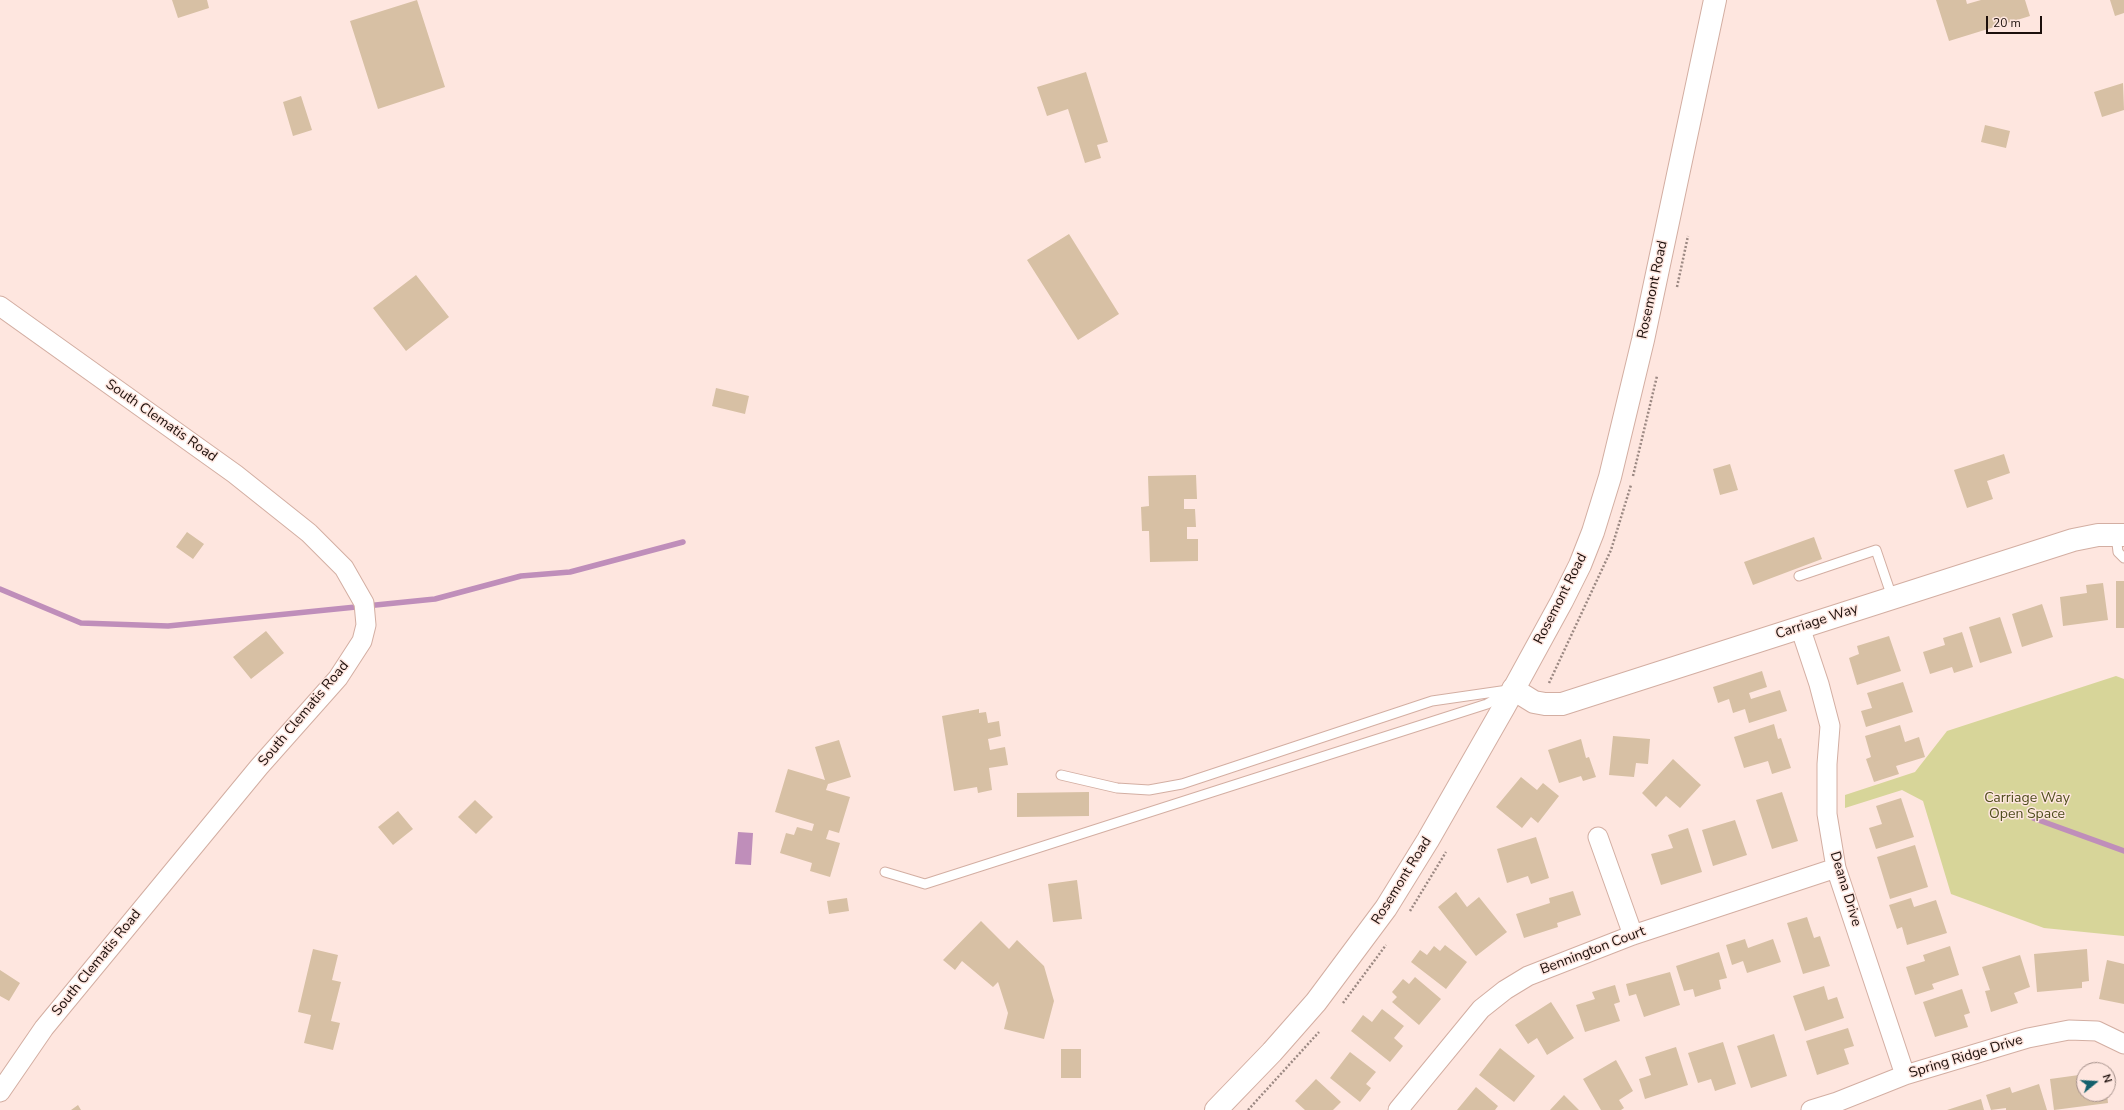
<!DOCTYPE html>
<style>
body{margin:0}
#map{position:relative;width:2124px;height:1110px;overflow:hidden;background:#fee6df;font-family:"Nunito Sans",sans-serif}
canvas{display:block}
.north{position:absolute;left:2076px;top:1062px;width:40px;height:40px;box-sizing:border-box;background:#fee6df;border:1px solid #a4908a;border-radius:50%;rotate:72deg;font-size:11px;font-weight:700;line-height:16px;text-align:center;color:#1c0f0b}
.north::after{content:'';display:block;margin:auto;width:14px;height:18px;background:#13606c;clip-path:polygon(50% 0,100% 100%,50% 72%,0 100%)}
.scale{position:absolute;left:1986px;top:16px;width:56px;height:18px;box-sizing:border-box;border:2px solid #1c0f0b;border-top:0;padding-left:5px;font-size:12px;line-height:14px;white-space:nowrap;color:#1c0f0b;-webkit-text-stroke:3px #fee6df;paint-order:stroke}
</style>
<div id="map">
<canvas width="2124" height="1110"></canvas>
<div class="north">N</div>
<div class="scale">20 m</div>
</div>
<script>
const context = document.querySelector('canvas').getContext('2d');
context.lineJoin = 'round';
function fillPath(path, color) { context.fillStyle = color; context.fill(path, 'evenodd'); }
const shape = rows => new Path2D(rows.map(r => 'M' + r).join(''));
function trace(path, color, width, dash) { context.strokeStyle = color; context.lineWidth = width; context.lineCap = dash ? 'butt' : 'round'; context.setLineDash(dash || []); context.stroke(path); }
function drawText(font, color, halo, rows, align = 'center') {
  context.font = font + ' "Nunito Sans",sans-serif'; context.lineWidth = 3; context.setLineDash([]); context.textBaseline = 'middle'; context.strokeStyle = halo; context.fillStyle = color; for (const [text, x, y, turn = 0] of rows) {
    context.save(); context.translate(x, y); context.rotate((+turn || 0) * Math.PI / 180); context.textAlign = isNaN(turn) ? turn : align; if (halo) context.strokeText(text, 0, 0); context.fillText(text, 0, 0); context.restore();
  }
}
const green = shape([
 [2116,676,2124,679,2124,936,2044,928,1951,894,1923,801,1902,790,1845,808,1845,795,1915,772,1947,731]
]);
const water = shape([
 [738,832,753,833,751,865,735,864]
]);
const stream = shape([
 [0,589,81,623,168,626,435,599,521,576,570,572,683,542],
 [2033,818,2124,851]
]);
const building = shape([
 [172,0,207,0,209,8,178,18],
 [417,0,445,87,378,109,350,21],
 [1936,0,1966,0,1967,4,1981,0,2025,0,2030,16,1949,41],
 [2110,0,2124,0,2124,13,2115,16],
 [1086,72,1108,142,1097,145,1101,158,1085,163,1068,109,1047,116,1037,87],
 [2123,83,2124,110,2102,117,2094,92],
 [301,96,312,130,293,136,283,102],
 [1985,125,2010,131,2006,148,1981,142],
 [1069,234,1119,314,1078,340,1027,260],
 [416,275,449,317,406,351,373,308],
 [716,388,749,396,745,414,712,406],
 [2004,454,2010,473,1987,481,1993,499,1967,508,1954,470],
 [1730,464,1738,490,1720,495,1713,469],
 [1196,475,1197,499,1184,499,1184,509,1195,509,1196,527,1187,527,1187,539,1198,539,1198,561,1150,562,1149,531,1142,531,1141,507,1149,506,1148,476],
 [187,532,204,544,193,559,176,547],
 [1814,537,1822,559,1753,585,1744,562],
 [2116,581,2124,581,2124,628,2116,628],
 [2103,583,2108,620,2063,626,2060,597,2087,593,2086,585],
 [2042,604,2053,637,2022,647,2012,614],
 [2000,617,2012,653,1980,663,1969,627],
 [266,631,284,653,251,679,233,657],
 [1962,632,1973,667,1954,673,1952,667,1930,674,1923,652,1945,645,1943,638],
 [1889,636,1901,671,1857,685,1849,658,1859,654,1857,646],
 [1762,671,1767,687,1749,693,1751,699,1780,690,1787,711,1749,723,1745,709,1733,713,1729,699,1718,703,1713,687],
 [1903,682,1913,712,1866,727,1861,711,1872,708,1867,693],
 [979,709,979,713,986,712,988,723,999,721,1001,736,988,739,990,750,1005,747,1008,765,989,768,992,790,978,793,977,787,954,791,942,716],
 [1774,724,1778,739,1781,738,1791,768,1772,774,1768,761,1744,768,1734,737],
 [1900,725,1905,742,1919,737,1925,757,1896,766,1899,774,1874,782,1866,759,1871,757,1865,736],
 [1613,736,1650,739,1648,764,1636,763,1634,777,1609,775],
 [1581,739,1586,758,1589,757,1596,777,1583,781,1581,776,1559,783,1548,750],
 [839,740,851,777,828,784,826,790,850,797,839,833,829,830,826,839,840,843,830,877,810,871,812,863,780,853,786,833,794,835,797,827,812,831,814,824,775,812,788,769,825,780,815,747],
 [1673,759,1701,785,1680,808,1666,796,1656,807,1642,793],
 [1521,777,1537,790,1543,783,1559,796,1538,823,1531,817,1522,828,1496,807],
 [1089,792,1089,816,1017,817,1017,793],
 [1782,792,1798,841,1772,849,1756,800],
 [1901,798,1914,837,1876,849,1869,828,1882,824,1876,806],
 [475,800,493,817,476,834,458,817],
 [398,811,413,829,393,845,378,827],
 [1735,820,1747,855,1713,866,1702,830],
 [1688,828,1702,872,1661,885,1651,854,1673,848,1668,835],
 [1536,837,1549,878,1531,884,1528,876,1507,883,1497,849],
 [1915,845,1928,887,1890,899,1877,857],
 [1077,880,1082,919,1053,922,1048,884],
 [1573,891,1581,915,1557,923,1558,927,1524,938,1516,914,1550,903,1549,898],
 [1456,892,1467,907,1479,897,1507,932,1476,956,1438,907],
 [847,898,849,911,829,914,827,901],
 [1911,898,1914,907,1936,900,1947,933,1907,945,1902,927,1897,929,1889,905],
 [1807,917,1814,938,1820,936,1830,966,1803,974,1787,923],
 [981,921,1009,949,1017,940,1044,966,1054,1001,1044,1039,1004,1029,1008,1013,998,982,993,987,962,961,955,970,943,960],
 [1745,939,1748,948,1773,939,1781,962,1747,973,1743,961,1732,965,1726,945],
 [1445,945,1467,962,1446,989,1411,962,1420,950,1427,955,1434,946,1440,951],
 [1950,946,1959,975,1932,984,1934,989,1915,995,1906,967,1925,961,1923,955],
 [313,949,338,955,332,980,341,982,331,1021,340,1023,333,1050,304,1043,311,1015,298,1012],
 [2087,949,2089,981,2082,982,2082,988,2037,992,2034,954],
 [1719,952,1727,978,1719,980,1721,989,1695,997,1693,989,1684,991,1676,966],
 [2020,955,2030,987,2014,993,2018,1003,1991,1012,1985,991,1990,990,1982,967],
 [2107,960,2124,964,2124,1004,2099,999],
 [0,970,20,983,9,1001,0,996],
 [1670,972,1680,1005,1644,1017,1636,994,1629,996,1626,984],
 [1415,977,1441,999,1419,1025,1392,1002,1397,997,1392,992,1403,979,1409,984],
 [1615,985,1620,1002,1614,1004,1620,1021,1585,1032,1576,1005,1595,999,1592,992],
 [1824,986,1828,1000,1837,997,1844,1018,1805,1031,1793,996],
 [1962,989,1970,1013,1964,1015,1968,1027,1935,1037,1923,1002],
 [1551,1002,1574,1038,1547,1055,1537,1038,1528,1044,1515,1025],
 [1382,1009,1404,1026,1394,1038,1403,1046,1390,1062,1351,1031,1363,1015,1372,1022],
 [1848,1028,1854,1046,1844,1049,1849,1064,1817,1075,1806,1041],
 [1774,1034,1787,1076,1751,1088,1737,1046],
 [1723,1042,1736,1084,1715,1091,1711,1079,1698,1083,1688,1053],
 [1676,1047,1688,1085,1645,1099,1639,1079,1651,1075,1645,1057],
 [1500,1048,1535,1076,1514,1102,1479,1075],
 [1061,1049,1081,1049,1081,1078,1061,1078],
 [1350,1052,1376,1072,1366,1084,1371,1088,1360,1102,1330,1078],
 [1616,1060,1633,1091,1619,1100,1624,1108,1621,1110,1601,1110,1583,1079],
 [2079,1075,2080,1082,2084,1081,2084,1094,2107,1094,2108,1103,2054,1110,2050,1079],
 [1316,1079,1341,1102,1333,1110,1305,1110,1295,1101],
 [2039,1084,2047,1110,2006,1110,2006,1108,1991,1110,1986,1095,2010,1087,2012,1093],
 [1476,1087,1498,1106,1495,1110,1457,1110],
 [1564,1095,1579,1110,1550,1110],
 [1981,1099,1984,1110,1947,1110],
 [78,1105,81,1110,71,1110]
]);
const path = shape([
 [1677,287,1688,236],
 [1633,476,1657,376],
 [1549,683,1611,550,1631,485],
 [1410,911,1446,852],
 [1343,1003,1386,945],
 [1248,1110,1319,1032]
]);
const service = shape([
 [2116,535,2118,552,2124,558],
 [1799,576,1876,550,1892,597],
 [1061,775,1117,788,1149,790,1182,784,1432,701,1508,690],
 [885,872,925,884,1487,704,1505,694]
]);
const minor = shape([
 [0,306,235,474,309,533,344,568,364,603,366,625,362,641,338,678,259,767,44,1028,0,1092],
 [1800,627,1819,684,1830,726,1827,764,1827,814,1836,868,1905,1075],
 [1598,837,1633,935],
 [1398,1110,1481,1009,1505,990,1528,976,1633,935,1836,868],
 [1811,1110,1837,1102,1905,1075,2028,1038,2069,1030,2097,1031,2124,1044]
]);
const tertiary = shape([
 [1513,689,1534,702,1545,704,1562,704,2073,540,2098,535,2124,535]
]);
const secondary = shape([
 [1216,1110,1272,1052,1316,1002,1386,908,1428,840,1504,707,1562,601,1580,565,1593,532,1610,477,1643,340,1715,0]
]);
const streetNames = [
 ["Rosemont Road",1653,290,-78],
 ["South Clematis Road",161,421,35],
 ["Rosemont Road",1561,599,-63],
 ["Carriage Way",1817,622,-18],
 ["South Clematis Road",304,714,-50],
 ["Rosemont Road",1402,881,-58],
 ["Deana Drive",1845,889,73],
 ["Bennington Court",1593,951,-21],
 ["South Clematis Road",97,963,-51],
 ["Spring Ridge Drive",1966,1057,-17]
];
const parkNames = [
 ["Carriage Way",2027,799],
 ["Open Space",2027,815]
];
fillPath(green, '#d7d599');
fillPath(water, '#bf8eba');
trace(stream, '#bf8eba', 5.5);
fillPath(building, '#d7c0a4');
trace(service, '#d3aea2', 11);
trace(minor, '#d3aea2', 21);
trace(tertiary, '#d3aea2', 24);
trace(secondary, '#d3aea2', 24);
trace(path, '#9b8882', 2.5, [2, 2]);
trace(service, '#fff', 9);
trace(minor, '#fff', 19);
trace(tertiary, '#fff', 22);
trace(secondary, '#fff', 22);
drawText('14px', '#1c0f0b', '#fee6df', streetNames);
drawText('14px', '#4f4d1d', '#fee6df', parkNames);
</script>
